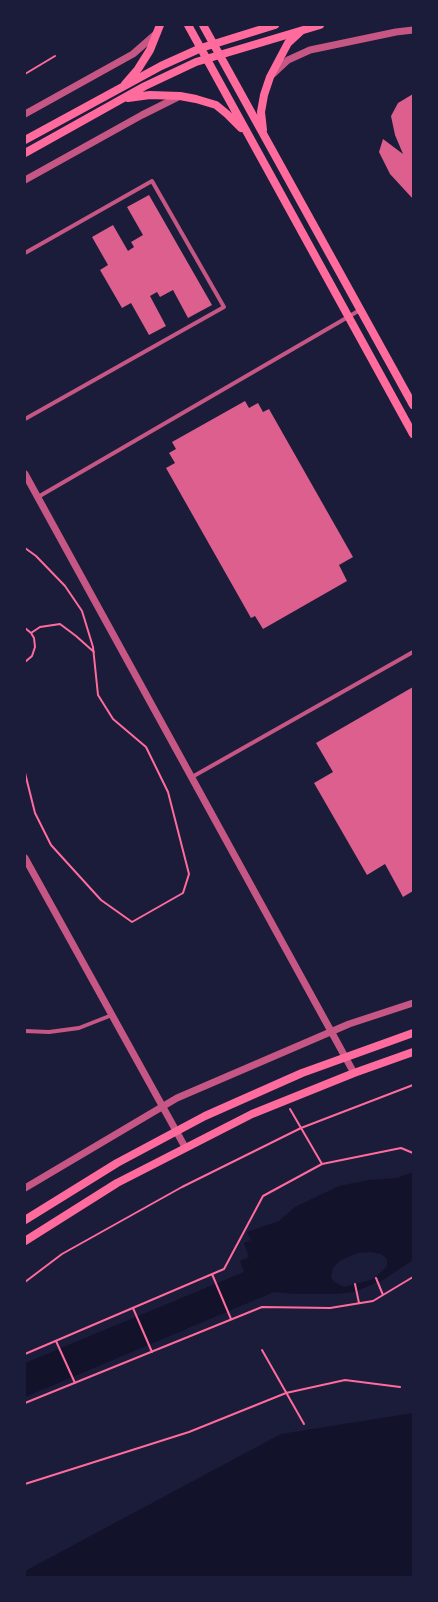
<!DOCTYPE html>
<style>
body{margin:0}
#map{position:relative;width:438px;height:1602px;overflow:hidden;background:#1b1b3a;font-family:"Work Sans",sans-serif}
canvas{display:block}
.frame{position:absolute;inset:0;border:26px solid #1b1b3a;pointer-events:none}
</style>
<div id="map">
<canvas width="438" height="1602"></canvas>
<div class="frame"></div>
</div>
<script>
const context = document.querySelector('canvas').getContext('2d');
context.lineJoin = 'round';
function fillPath(path, color) { context.fillStyle = color; context.fill(path, 'evenodd'); }
const shape = rows => new Path2D(rows.map(r => 'M' + r).join(''));
function trace(path, color, width, dash) { context.strokeStyle = color; context.lineWidth = width; context.lineCap = dash ? 'butt' : 'round'; context.setLineDash(dash || []); context.stroke(path); }
const water = shape([
 [413,1172,413,1260,383,1280,354,1292,335,1294,297,1294,274,1292,25,1397,25,1363,244,1272,240,1261,249,1257,244,1243,251,1240,247,1232,279,1221,295,1207,339,1186,369,1180,397,1178],
 [371,1252,381,1254,387,1259,387,1266,374,1279,344,1287,336,1283,331,1278,333,1268,341,1260,358,1253],
 [413,1413,413,1577,25,1577,25,1571,281,1434]
]);
const building = shape([
 [413,94,413,199,390,174,379,152,383,139,403,154,395,135,391,116,398,103],
 [149,195,212,305,188,318,173,290,160,297,157,292,150,296,166,326,149,335,131,303,122,308,100,270,108,265,92,237,113,225,128,251,134,247,131,242,143,235,127,207],
 [245,401,249,408,258,403,263,412,269,409,353,557,339,565,347,581,263,629,255,616,251,618,166,468,175,463,169,453,176,449,172,442],
 [413,687,413,891,403,897,385,864,367,875,314,783,333,772,316,743]
]);
const path = shape([
 [25,74,55,56],
 [25,548,36,556,65,586,82,611,93,647,98,695,113,719,146,747,168,792,189,874,183,893,132,922,101,900,51,845,35,813,25,773],
 [25,628,31,633,34,638,35,647,32,656,25,662],
 [31,633,40,627,60,624,76,636,94,652],
 [290,1109,322,1164,401,1148,413,1153],
 [212,1274,231,1319],
 [376,1278,383,1295],
 [25,1282,62,1254,182,1187,301,1128,413,1085],
 [355,1284,359,1303],
 [133,1308,152,1352],
 [56,1341,75,1383],
 [262,1350,304,1424],
 [25,1354,224,1269,263,1196,322,1164],
 [25,1403,262,1307,330,1308,373,1301,413,1277],
 [25,1484,189,1432,286,1393,345,1380,400,1387]
]);
const minor = shape([
 [25,253,152,181,224,307,25,419],
 [38,497,360,310],
 [192,777,413,652],
 [25,1031,49,1032,79,1028,112,1015]
]);
const tertiary = shape([
 [273,74,288,60,310,50,396,32,413,30],
 [25,114,133,54,157,33],
 [25,180,142,115,180,96],
 [25,474,354,1073],
 [25,858,185,1147],
 [25,1188,177,1098,349,1024,413,1003]
]);
const secondary = shape([
 [188,25,413,434],
 [203,25,413,405],
 [125,84,138,69,150,50,160,25],
 [128,98,150,95,180,96,196,99,216,105,227,114,241,128],
 [263,130,261,112,264,95,270,77,288,43,301,31],
 [25,140,161,66,201,48,275,25],
 [25,153,145,86,196,62,320,25],
 [25,1220,117,1163,205,1116,302,1073,413,1033],
 [25,1241,117,1183,252,1114,354,1073,413,1052]
]);
fillPath(water, '#12122b');
fillPath(building, '#dd5f8e');
trace(path, '#ff6b9d', 2);
trace(minor, '#c65784', 4);
trace(tertiary, '#c65784', 7);
trace(secondary, '#ff6b9d', 8);
</script>
